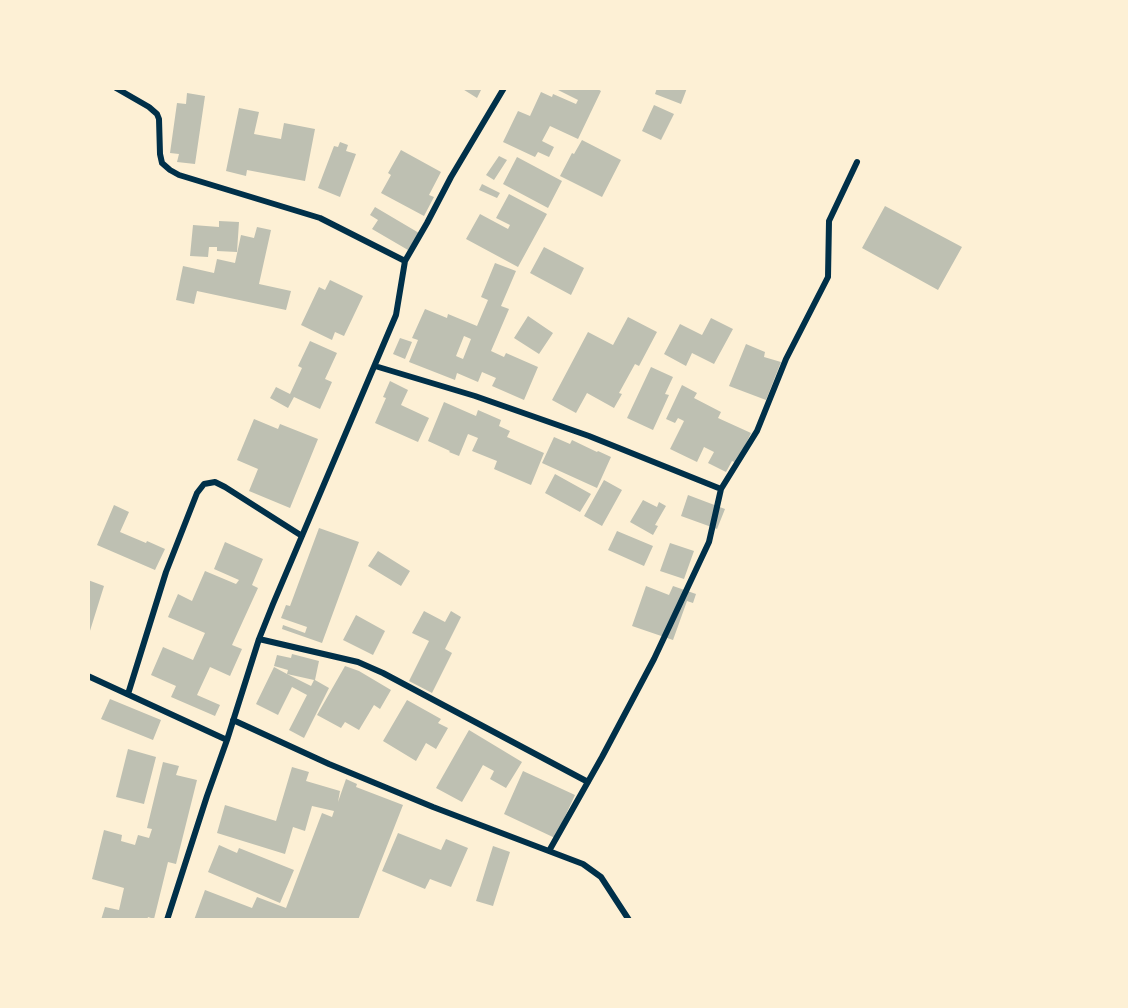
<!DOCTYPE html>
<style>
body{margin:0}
#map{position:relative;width:1128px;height:1008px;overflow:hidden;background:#fdf0d5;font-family:"Varela Round",sans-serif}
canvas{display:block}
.frame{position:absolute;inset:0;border:90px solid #fdf0d5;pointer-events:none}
</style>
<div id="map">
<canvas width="1128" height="1008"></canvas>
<div class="frame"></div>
</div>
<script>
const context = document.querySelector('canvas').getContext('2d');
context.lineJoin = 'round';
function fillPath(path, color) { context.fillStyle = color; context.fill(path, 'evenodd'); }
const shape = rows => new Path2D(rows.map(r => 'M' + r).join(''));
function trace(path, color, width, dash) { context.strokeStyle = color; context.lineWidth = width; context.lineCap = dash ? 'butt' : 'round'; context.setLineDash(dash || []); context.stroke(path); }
const building = shape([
 [461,88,482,88,477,98],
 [554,88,596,88,601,91,578,139,550,126,542,141,554,147,549,157,538,152,535,157,503,142,518,111,530,116,541,92,552,97,553,94,576,104,578,100],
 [657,88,687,88,681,104,655,94],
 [187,93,205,96,195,164,177,162,179,154,170,153,177,103,186,104],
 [654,105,674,114,661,140,642,131],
 [239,108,259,112,254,134,281,139,284,123,315,129,305,181,247,170,246,176,226,171],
 [582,140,621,160,602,197,560,176,572,153,574,154],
 [340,142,348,145,346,151,356,154,340,197,318,188,334,146,338,147],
 [401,150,441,172,429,195,434,197,424,216,381,193,391,175,388,173],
 [499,156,507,160,494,180,486,175],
 [517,157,562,181,548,208,503,184],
 [482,184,500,193,497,198,479,190],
 [509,194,547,214,518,267,466,239,480,214,508,229,510,225,496,218],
 [885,206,962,247,938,290,862,248],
 [375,207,419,233,408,250,372,229,378,220,370,215],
 [219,221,239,222,237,252,217,251,217,247,209,247,208,257,190,256,193,225,219,227],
 [257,227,271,230,259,284,291,291,286,310,197,291,194,304,176,300,183,266,214,273,217,259,235,263,241,235,254,238],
 [544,247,584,268,571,295,530,273],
 [495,263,516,271,501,306,509,309,491,351,504,357,506,353,538,367,524,400,492,386,496,378,482,372,478,382,457,373,455,380,409,362,418,340,412,338,425,309,447,318,448,314,477,326,488,300,481,297],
 [464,336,471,339,463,359,456,356],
 [330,280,363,296,344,336,335,332,332,340,301,325,319,287,325,290],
 [528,316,553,333,539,354,514,338],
 [628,317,657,332,639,366,635,364,619,393,622,394,614,408,587,393,576,413,552,400,588,332,613,345],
 [711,318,733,329,714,364,692,353,686,366,664,354,680,324,702,335],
 [400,338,412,342,405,359,393,354],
 [310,341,337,353,325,379,332,382,320,409,294,397,288,408,270,398,276,387,290,394,302,368,298,366],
 [746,344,765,352,764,357,781,362,766,400,729,386],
 [651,367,673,377,665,394,669,395,653,430,627,418],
 [390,381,408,390,401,405,429,418,418,442,375,423,386,398,383,397],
 [682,385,697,393,694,398,721,412,718,418,751,433,737,463,732,461,726,472,708,463,714,452,704,447,697,462,670,449,684,421,678,418,675,423,666,419],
 [444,402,476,416,478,410,501,420,499,426,510,431,507,437,544,453,531,485,494,469,497,461,472,451,478,438,468,434,459,456,449,452,450,451,428,441],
 [254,419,278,429,280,424,318,439,290,508,249,491,258,469,237,460],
 [554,437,570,444,572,440,597,452,598,451,611,457,597,488,542,463],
 [555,474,591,494,580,512,545,493],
 [604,480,622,490,602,526,584,516],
 [688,495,725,509,717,529,681,516],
 [643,500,657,507,659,502,666,506,655,525,658,526,653,535,630,522],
 [114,505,129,512,120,532,146,543,147,541,165,549,155,570,97,545],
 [319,528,359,542,322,643,282,629,283,625,305,633,307,627,281,618,286,605,290,606],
 [617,531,653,546,644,566,608,550],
 [225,542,263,559,252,585,258,588,232,645,242,649,230,676,210,667,197,695,220,705,215,716,171,697,176,686,151,675,163,647,193,660,205,633,168,617,178,594,192,601,205,571,236,584,239,580,214,569],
 [670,543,694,551,684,579,660,571],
 [378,551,410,571,401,586,368,566],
 [88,580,104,586,89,634,88,634],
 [646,586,669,595,673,586,696,594,693,603,687,601,673,640,632,626],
 [424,611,445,622,451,611,461,617,445,649,452,653,432,693,409,681,429,641,412,633],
 [356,615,385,631,373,655,343,640],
 [292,654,319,661,315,680,329,688,304,738,289,730,307,695,292,687,278,715,256,704,274,667,287,674,288,670,274,666,277,655,291,658],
 [287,674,314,680,311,686],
 [345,666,359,671,391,690,380,709,374,705,359,730,345,722,341,728,317,715],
 [110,699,161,720,153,740,101,719],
 [407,700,441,719,438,723,448,728,436,749,426,743,416,761,383,741],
 [469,730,522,762,506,788,490,779,494,771,483,765,462,802,436,788],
 [128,749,156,757,144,804,116,797],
 [163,762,179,766,176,775,197,780,176,864,168,862,154,919,148,917,147,920,101,920,105,907,119,910,124,888,92,879,104,830,122,835,121,841,135,845,138,835,149,838,152,829,147,828],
 [292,767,309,772,306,781,340,791,338,802,346,779,357,784,356,787,403,805,358,920,194,920,205,890,252,908,257,897,286,908,322,813,332,817,334,811,312,806,305,831,293,827,285,854,217,833,225,805,276,821],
 [523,771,575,795,555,838,504,814],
 [398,833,441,850,446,839,468,848,451,887,430,879,425,889,382,871],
 [219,845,237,853,239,848,294,870,280,903,208,872],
 [493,846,510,852,493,906,476,901]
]);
const minor = shape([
 [116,88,149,107,157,114,159,119,160,154,162,163,170,170,179,175,320,218,405,261],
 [375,366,475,396,589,436,721,489],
 [259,639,358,662,383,673,588,782],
 [88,676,227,740],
 [128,694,166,572,197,493,204,484,215,482,225,487,302,536],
 [233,720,329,764,433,807,583,864,601,877,629,920],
 [549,851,602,757,654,659,709,542,721,489,757,431,786,359,828,277,829,221,857,162],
 [167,920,207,796,227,740,259,639,273,604,396,315,405,261,427,223,451,177,504,88]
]);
fillPath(building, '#bec0b2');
trace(minor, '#003049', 6);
</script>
